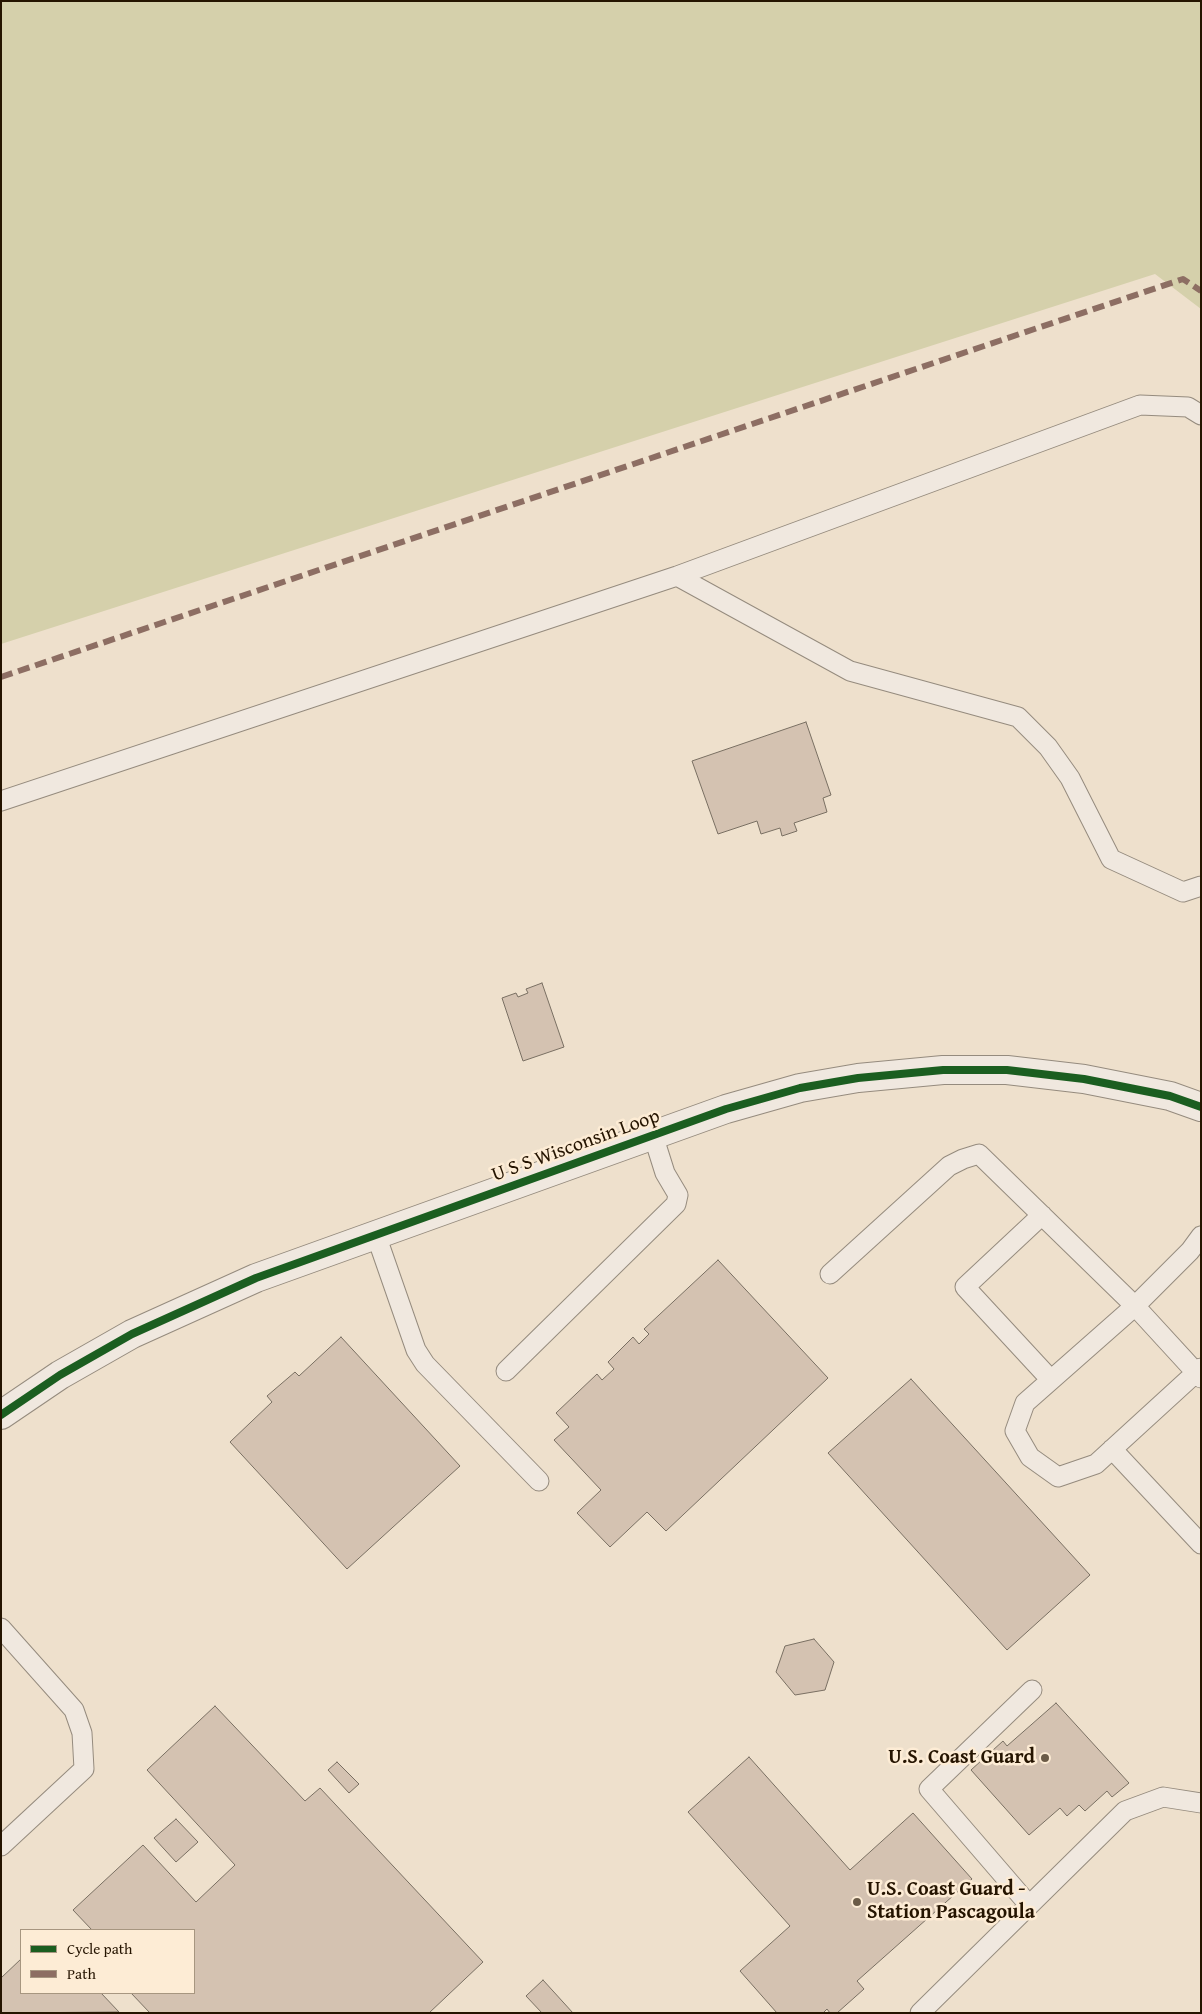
<!DOCTYPE html>
<style>
body{margin:0}
#map{position:relative;width:1202px;height:2014px;overflow:hidden;background:#eee0cc;font-family:"Gentium Book Plus",serif}
canvas{display:block}
.frame{position:absolute;inset:0;border:2px solid #251400;pointer-events:none}
.legend{position:absolute;left:20px;top:1929px;width:175px;height:65px;box-sizing:border-box;background:#fdecd5;border:1px solid #a79680;margin:0;padding:6px 9px;list-style:none;font-size:15px;color:#251400}
.legend li{display:flex;align-items:center;gap:10px;height:25px}
.legend b{width:25px;border:1px solid #a79680}
</style>
<div id="map">
<canvas width="1202" height="2014"></canvas>
<div class="frame"></div>
<ul class="legend">
<li><b style="height:6px;background:#1b5e20"></b>Cycle path</li>
<li><b style="height:6px;background:#8d6e63"></b>Path</li>
</ul>
</div>
<script>
const context = document.querySelector('canvas').getContext('2d');
context.lineJoin = 'round';
function fillPath(path, color) { context.fillStyle = color; context.fill(path, 'evenodd'); }
const shape = rows => new Path2D(rows.map(r => 'M' + r).join(''));
function trace(path, color, width, dash) { context.strokeStyle = color; context.lineWidth = width; context.lineCap = dash ? 'butt' : 'round'; context.setLineDash(dash || []); context.stroke(path); }
function drawText(font, color, halo, rows, align = 'center') {
  context.font = font + ' "Gentium Book Plus",serif'; context.lineWidth = 5; context.setLineDash([]); context.textBaseline = 'middle'; context.strokeStyle = halo; context.fillStyle = color; for (const [text, x, y, turn = 0] of rows) {
    context.save(); context.translate(x, y); context.rotate((+turn || 0) * Math.PI / 180); context.textAlign = isNaN(turn) ? turn : align; if (halo) context.strokeText(text, 0, 0); context.fillText(text, 0, 0); context.restore();
  }
}
const green = shape([
 [1,1,1201,1,1201,309,1155,274,1,644]
]);
const building = shape([
 [806,722,831,795,823,798,827,812,794,823,797,831,782,836,780,828,761,834,757,821,718,834,692,761,806,722],
 [542,983,564,1047,523,1061,502,998,516,993,518,997,528,993,526,989,542,983],
 [718,1260,828,1378,666,1531,647,1512,610,1547,577,1513,601,1490,554,1440,569,1427,556,1413,597,1374,602,1380,614,1369,608,1362,633,1337,639,1344,649,1334,644,1329,718,1260],
 [341,1337,460,1466,347,1569,230,1442,272,1402,267,1396,295,1372,299,1376,341,1337],
 [911,1379,1090,1575,1007,1650,828,1453,911,1379],
 [814,1639,834,1662,825,1690,795,1695,776,1672,785,1646,814,1639],
 [1056,1703,1129,1783,1112,1797,1107,1791,1085,1811,1079,1805,1067,1816,1060,1808,1029,1835,971,1770,1003,1741,1007,1746,1056,1703],
 [215,1706,305,1801,320,1788,483,1962,429,2013,150,2013,131,1993,194,1993,194,1930,92,1930,73,1910,143,1845,196,1902,235,1865,147,1770,215,1706],
 [749,1757,850,1870,913,1813,972,1879,857,1981,864,1989,837,2013,830,2013,827,2009,823,2013,777,2013,740,1971,790,1926,688,1812,749,1757],
 [337,1762,359,1784,349,1793,328,1770,337,1762],
 [176,1819,198,1842,176,1862,154,1838,176,1819],
 [21,1959,21,1993,101,1993,119,2012,1,2013,1,1978,21,1959],
 [543,1980,573,2013,542,2013,526,1996,543,1980]
]);
const lane = shape([
 [677,576,850,671,1018,717,1048,747,1070,778,1111,859,1183,892,1201,886],
 [1,801,677,576,1140,405,1188,407,1201,415],
 [1042,1215,965,1287,1051,1380],
 [376,1235,416,1350,425,1364,539,1481],
 [1201,1236,1190,1251,1135,1306,1025,1403,1015,1431,1030,1457,1058,1477,1096,1464,1201,1368],
 [830,1274,949,1166,963,1159,979,1154,1135,1306,1201,1378],
 [506,1371,676,1204,678,1195,665,1173,653,1135],
 [1112,1449,1201,1544],
 [1,1628,74,1710,82,1733,84,1769,1,1846],
 [1029,1905,929,1789,1032,1690],
 [920,2013,1125,1811,1163,1797,1201,1803]
]);
const street = shape([
 [1,1415,60,1375,132,1334,256,1278,726,1109,800,1088,858,1078,943,1070,1007,1070,1084,1079,1170,1096,1201,1107]
]);
const quiet = shape([
 [1,677,1183,279,1201,291]
]);
const cycleway = shape([
 [1,1415,60,1375,132,1334,256,1278,726,1109,800,1088,858,1078,943,1070,1007,1070,1084,1079,1170,1096,1201,1107]
]);
const markers = [
 [1045,1758,5,"#6b5b47"],
 [857,1902,5,"#6b5b47"]
];
const streetNames = [
 ["U S S Wisconsin Loop",576,1146,-20]
];
const poiNames = [
 ["U.S. Coast Guard",1035,1758],
 ["U.S. Coast Guard -",867,1890,"left"],
 ["Station Pascagoula",867,1913,"left"]
];
fillPath(green, '#d5d0ab');
fillPath(building, '#d4c2b1');
trace(building, '#796f62', 1);
trace(lane, '#958b7e', 21);
trace(street, '#958b7e', 30);
trace(lane, '#f0e8df', 19);
trace(street, '#f0e8df', 28);
trace(quiet, '#8d6e63', 6, [12, 6]);
trace(cycleway, '#1b5e20', 8);
for (const [x, y, r, color] of markers) { const dot = new Path2D(); dot.arc(x, y, r, 0, 2 * Math.PI); context.fillStyle = color; context.fill(dot); trace(dot, '#fdecd5', 2); }
drawText('20px', '#251400', '#fdecd5', streetNames);
drawText('bold 20px', '#251400', '#fdecd5', poiNames, 'right');
</script>
